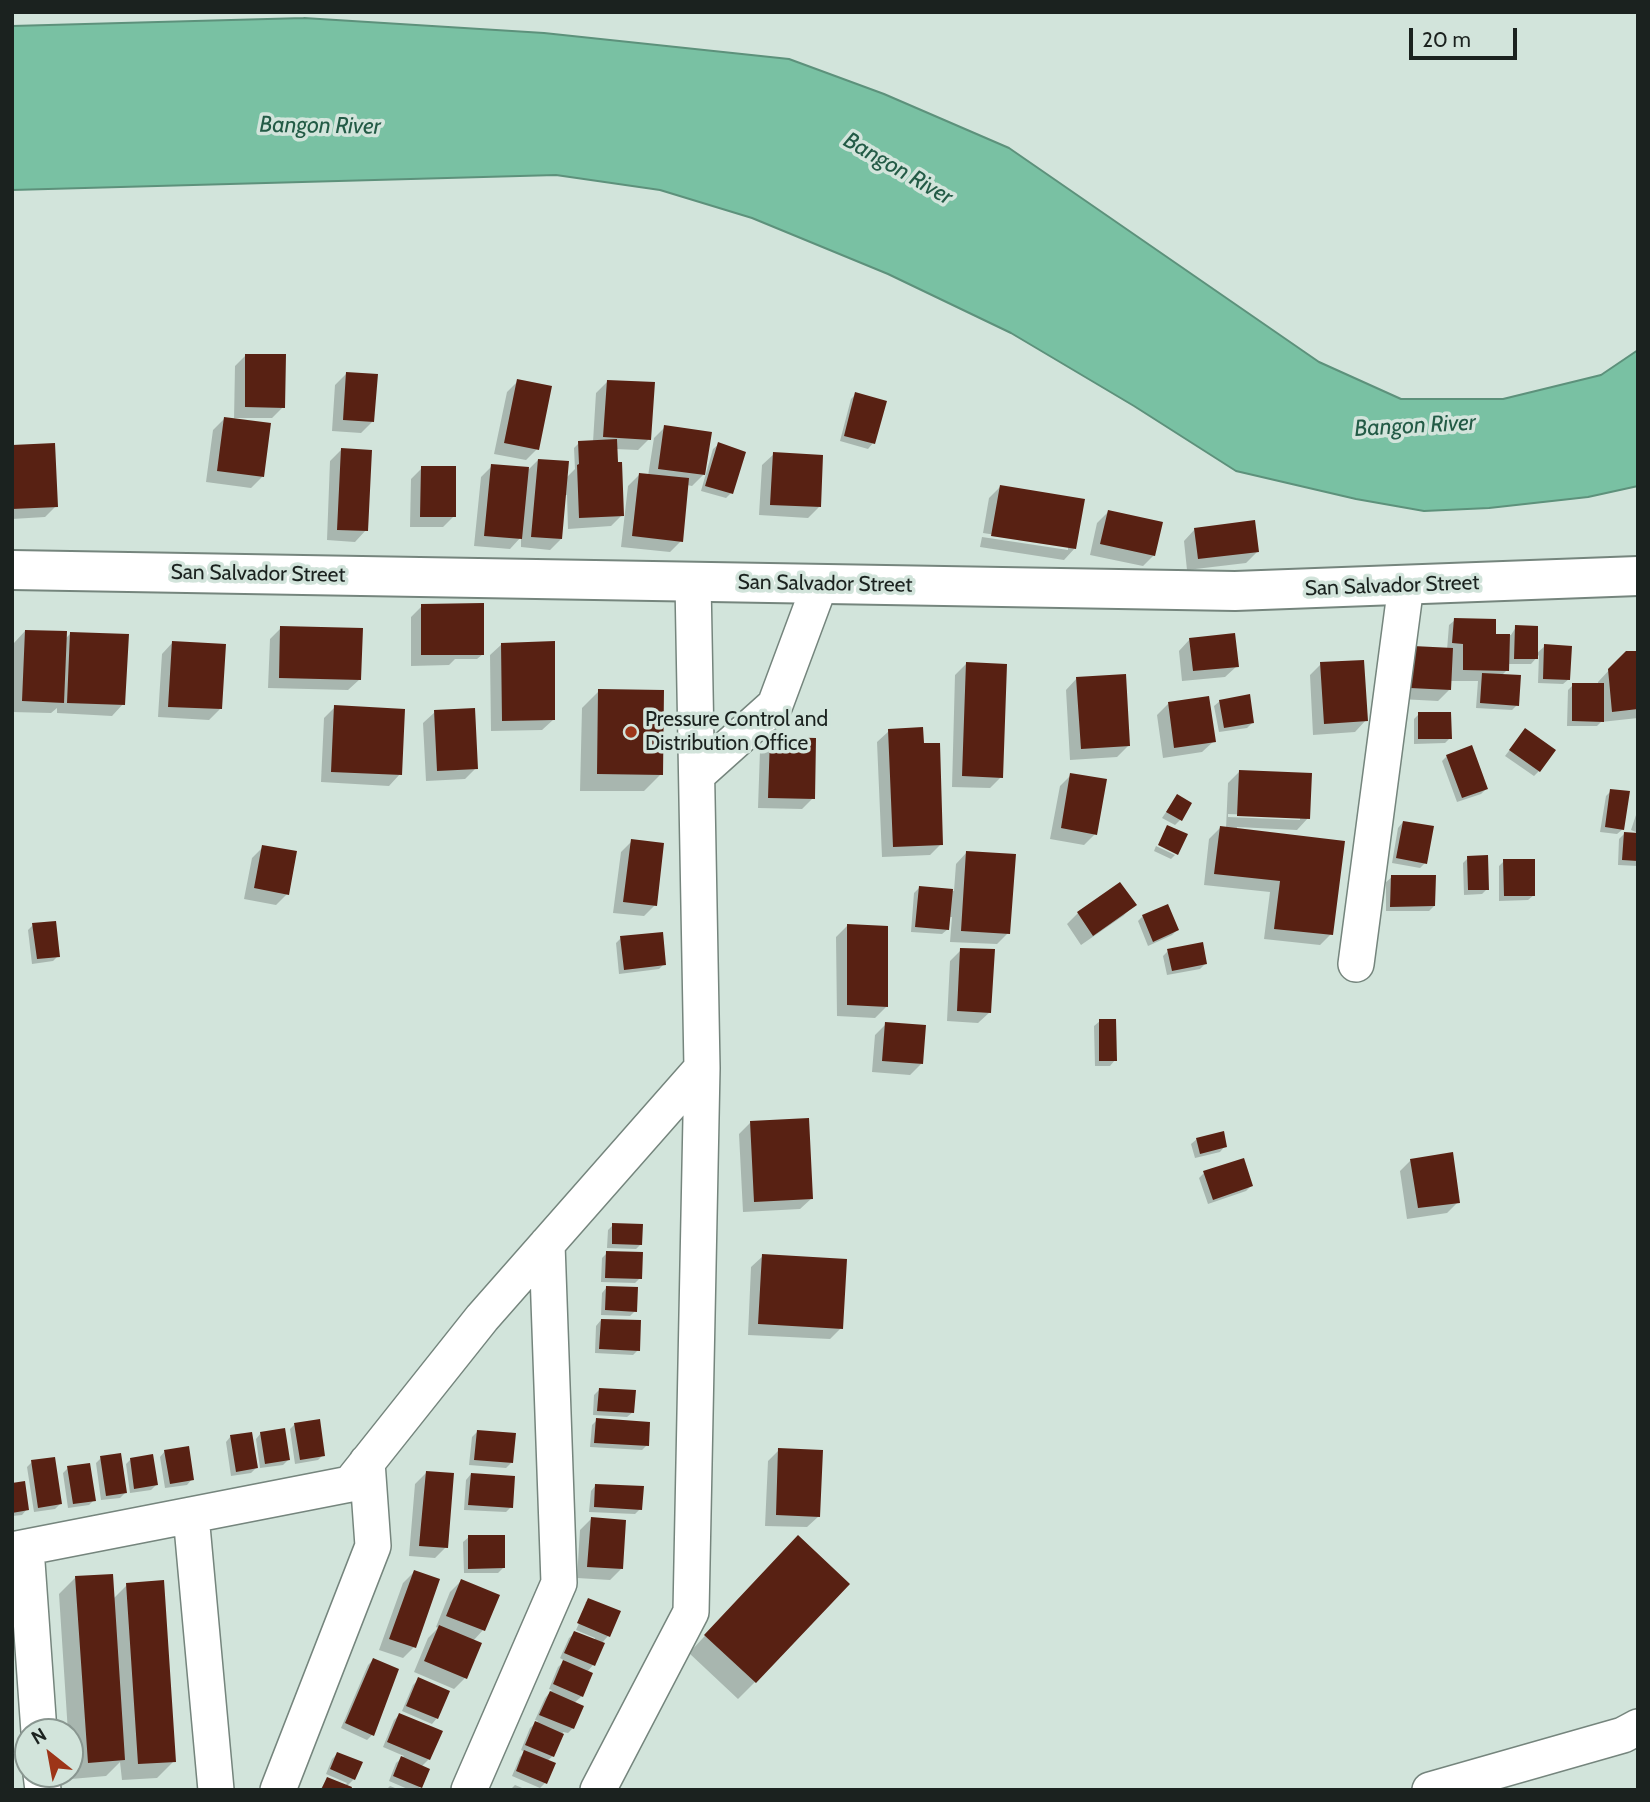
<!DOCTYPE html>
<style>
body{margin:0}
#map{position:relative;width:1650px;height:1802px;overflow:hidden;background:#d2e4db;font-family:Cabin,sans-serif}
canvas{display:block}
.frame{position:absolute;inset:0;border:14px solid #1b221f;pointer-events:none}
.north{position:absolute;left:14px;top:1718px;width:70px;height:70px;box-sizing:border-box;background:#d2e4db;border:2px solid #899690;border-radius:50%;rotate:329deg;font-size:19px;font-weight:700;line-height:28px;text-align:center;color:#1b221f}
.north::after{content:'';display:block;margin:auto;width:24px;height:32px;background:#9d3518;clip-path:polygon(50% 0,100% 100%,50% 72%,0 100%)}
.scale{position:absolute;left:1409px;top:28px;width:108px;height:32px;box-sizing:border-box;border:4px solid #1b221f;border-top:0;padding-left:9px;font-size:21px;line-height:24px;white-space:nowrap;color:#1b221f;-webkit-text-stroke:5px #d2e4db;paint-order:stroke}
</style>
<div id="map">
<canvas width="1650" height="1802"></canvas>
<div class="frame"></div>
<div class="north">N</div>
<div class="scale">20 m</div>
</div>
<script>
const context = document.querySelector('canvas').getContext('2d');
context.lineJoin = 'round';
function fillPath(path, color) { context.fillStyle = color; context.fill(path, 'evenodd'); }
const shape = rows => new Path2D(rows.map(r => 'M' + r).join(''));
function trace(path, color, width, dash) { context.strokeStyle = color; context.lineWidth = width; context.lineCap = dash ? 'butt' : 'round'; context.setLineDash(dash || []); context.stroke(path); }
function drawText(font, color, halo, rows, align = 'center') {
  context.font = font + ' Cabin,sans-serif'; context.lineWidth = 7; context.setLineDash([]); context.textBaseline = 'middle'; context.strokeStyle = halo; context.fillStyle = color; for (const [text, x, y, turn = 0] of rows) {
    context.save(); context.translate(x, y); context.rotate((+turn || 0) * Math.PI / 180); context.textAlign = isNaN(turn) ? turn : align; if (halo) context.strokeText(text, 0, 0); context.fillText(text, 0, 0); context.restore();
  }
}
const water = shape([
 [304,18,544,33,789,59,884,94,1009,148,1319,362,1401,399,1503,399,1601,375,1638,350,1638,486,1588,497,1489,508,1424,511,1356,499,1236,471,1134,406,1011,333,888,274,752,218,660,190,556,175,12,190,12,26,304,18]
]);
const shadow = shape([
 [246,355,283,407,272,418,234,418,262,477,251,488,206,482,213,430,224,419,234,420,235,366],
 [346,374,372,422,361,433,332,431,335,385],
 [518,381,537,449,526,460,494,454,507,392],
 [608,381,649,439,638,450,615,449,622,515,611,526,568,529,567,495,565,495,561,539,550,550,521,547,521,537,510,549,474,546,481,477,492,466,529,469,538,460,566,478,575,469,574,448,579,443,593,442,596,393],
 [856,394,873,443,868,449,840,441,851,399],
 [665,427,705,473,692,486,687,485,681,541,670,552,621,547,628,486,639,475,648,476,654,438],
 [719,444,731,493,726,498,701,491,713,449],
 [12,447,56,506,45,517,12,519],
 [341,450,366,530,355,542,327,540,330,461],
 [774,454,819,507,808,518,759,515,762,465],
 [422,468,454,516,443,527,410,527,411,479],
 [1000,487,1075,548,1064,560,980,547,982,537,1068,550,1068,546,983,533,989,498],
 [1108,512,1154,555,1143,566,1090,555,1097,523],
 [1195,529,1257,552,1246,563,1187,570,1184,541],
 [422,606,483,654,477,659,455,659,449,665,411,666,411,617],
 [1455,620,1494,635,1511,635,1516,627,1536,654,1545,646,1569,679,1563,684,1538,683,1539,655,1531,664,1507,664,1507,670,1501,676,1517,705,1512,710,1476,708,1478,681,1449,681,1449,690,1438,701,1400,699,1447,650,1449,625],
 [281,628,360,679,348,690,268,688,270,639],
 [25,631,65,639,71,633,123,704,112,716,57,713,57,708,51,713,12,712,14,643],
 [1190,639,1237,666,1225,677,1182,681,1179,651],
 [173,642,220,709,209,720,158,717,162,654],
 [502,644,554,719,542,730,491,731,490,655],
 [1626,652,1638,653,1638,718,1601,722,1597,726,1567,726,1568,690,1573,685,1598,685,1598,682],
 [966,664,1001,777,990,788,952,787,955,675],
 [1321,664,1366,720,1355,732,1313,735,1310,675],
 [1077,678,1128,746,1117,757,1070,760,1066,690],
 [599,691,661,774,644,791,580,791,582,708],
 [1220,701,1252,723,1247,728,1219,732,1214,706],
 [1168,704,1214,741,1202,752,1163,758,1157,715],
 [335,707,400,774,389,786,321,782,324,718],
 [435,712,476,768,465,779,426,781,423,723],
 [1419,714,1450,738,1445,743,1414,744,1414,719],
 [889,731,941,844,930,855,882,857,877,742],
 [1521,735,1539,771,1534,776,1505,756],
 [771,739,813,798,802,809,758,808,760,750],
 [1447,756,1486,789,1481,794,1457,802,1442,761],
 [1239,772,1308,818,1297,830,1237,827,1237,830,1331,934,1320,945,1264,939,1270,892,1204,885,1209,839,1220,828,1226,829,1228,783],
 [1228,814,1300,817,1300,820,1228,817],
 [1071,775,1095,834,1084,845,1050,839,1060,786],
 [1611,791,1623,829,1617,834,1600,832,1606,796],
 [1177,796,1180,820,1175,825,1162,818],
 [1638,809,1638,833,1631,830],
 [1403,822,1425,863,1420,868,1392,863,1398,828],
 [1624,834,1638,835,1638,866,1618,865,1619,839],
 [632,841,655,905,644,916,613,913,621,852],
 [1156,846,1175,855,1171,859,1154,851],
 [263,847,287,894,276,905,244,899,252,858],
 [967,852,1008,933,997,944,950,942,952,917,949,917,948,929,942,934,911,932,914,893,919,888,954,891,956,864],
 [1468,858,1487,889,1482,894,1464,895,1463,863],
 [1504,861,1534,895,1528,900,1499,901,1499,866],
 [1392,877,1434,906,1429,911,1386,911,1386,882],
 [1134,905,1123,916,1081,945,1067,924,1078,913],
 [1143,916,1177,930,1172,935,1148,946,1138,921],
 [33,925,58,956,53,961,32,964,28,930],
 [847,926,886,1007,875,1018,837,1016,836,937],
 [621,938,664,964,659,969,619,974,616,943],
 [961,950,990,1012,978,1023,947,1021,950,961],
 [1168,951,1205,964,1200,969,1167,975,1163,956],
 [1100,1021,1115,1060,1110,1066,1095,1066,1094,1026],
 [886,1024,921,1064,910,1075,872,1072,875,1035],
 [750,1123,812,1198,800,1209,743,1212,739,1134],
 [1197,1139,1225,1146,1220,1152,1195,1158,1191,1144],
 [1411,1160,1458,1202,1447,1213,1407,1219,1400,1171],
 [1204,1173,1251,1186,1246,1191,1208,1204,1199,1178],
 [613,1225,641,1244,636,1249,607,1248,608,1230],
 [607,1253,640,1278,635,1283,601,1282,602,1258],
 [763,1256,841,1328,830,1339,748,1335,751,1267],
 [607,1287,635,1311,630,1316,601,1315,602,1293],
 [601,1320,638,1350,633,1355,595,1353,596,1326],
 [599,1390,633,1412,627,1417,593,1415,594,1395],
 [597,1420,647,1445,642,1450,590,1447,592,1425],
 [295,1424,323,1455,318,1460,295,1464,290,1429],
 [478,1431,511,1463,506,1468,469,1465,472,1437],
 [261,1433,288,1460,283,1465,260,1468,256,1439],
 [231,1436,256,1468,251,1473,231,1476,226,1442],
 [779,1450,819,1516,807,1527,765,1526,768,1461],
 [165,1451,192,1479,187,1485,165,1488,160,1457],
 [101,1458,125,1493,120,1498,101,1500,96,1463],
 [131,1459,156,1485,151,1490,130,1493,126,1464],
 [32,1462,60,1504,55,1509,34,1512,27,1467],
 [68,1468,94,1500,89,1505,68,1508,63,1473],
 [426,1473,446,1547,435,1558,409,1556,415,1484],
 [471,1474,511,1507,506,1512,464,1510,466,1480],
 [12,1485,27,1509,22,1515,12,1516],
 [596,1485,640,1509,635,1514,589,1512,591,1491],
 [591,1519,621,1569,610,1580,577,1578,580,1530],
 [469,1537,503,1568,498,1573,464,1573,463,1542],
 [781,1554,755,1682,738,1699,689,1653],
 [414,1572,414,1647,403,1658,379,1650,403,1583],
 [76,1577,113,1599,127,1585,174,1761,157,1778,122,1780,120,1762,106,1776,71,1779,59,1594],
 [461,1581,483,1630,473,1641,465,1678,454,1689,414,1672,428,1638,438,1628,436,1627,450,1592],
 [589,1600,608,1636,601,1644,602,1644,593,1665,587,1672,582,1696,574,1703,573,1728,568,1733,563,1732,553,1756,547,1761,545,1783,540,1788,512,1776,520,1757,525,1752,521,1750,530,1728,538,1721,535,1720,545,1698,552,1690,549,1689,558,1667,565,1661,560,1658,569,1638,575,1633,594,1641,595,1638,576,1630,588,1603,585,1603],
 [373,1660,372,1735,367,1740,341,1728,368,1665],
 [418,1680,437,1718,432,1724,402,1711,413,1685],
 [399,1715,429,1759,421,1767,420,1787,417,1790,410,1790,389,1781,396,1763,404,1756,383,1747,394,1720],
 [337,1754,354,1779,346,1787,349,1790,320,1790,327,1779,345,1786,347,1783,326,1774,332,1759],
 [515,1785,527,1790,510,1790],
 [390,1786,400,1790,386,1790]
]);
const building = shape([
 [245,354,286,354,285,408,245,407],
 [346,372,378,374,374,422,343,420],
 [517,379,552,386,539,450,504,443],
 [607,380,655,382,651,440,603,437],
 [855,392,887,401,875,444,844,436],
 [224,417,271,423,264,477,217,471],
 [664,425,712,432,705,475,658,469],
 [617,439,618,462,622,462,624,516,579,518,577,465,579,464,578,441],
 [718,442,746,452,733,494,705,486],
 [55,443,58,507,12,509,12,445],
 [341,448,372,450,368,531,337,530],
 [773,452,823,455,821,507,770,505],
 [538,459,569,461,562,539,531,537],
 [491,464,529,467,522,539,484,536],
 [421,466,456,466,456,517,420,517],
 [639,473,689,478,683,542,632,536],
 [1000,485,1085,499,1076,549,991,536],
 [1108,510,1163,522,1155,556,1100,544],
 [1255,520,1259,552,1198,559,1194,528],
 [484,603,484,655,421,655,421,604],
 [1454,618,1496,619,1496,634,1510,634,1509,671,1463,670,1463,644,1452,643],
 [1515,625,1538,626,1538,659,1514,659],
 [280,626,363,628,361,680,279,678],
 [25,630,67,631,64,703,22,701],
 [70,632,129,634,125,705,67,703],
 [1235,633,1239,667,1193,671,1189,638],
 [172,641,226,644,222,709,168,707],
 [555,641,555,720,502,721,501,643],
 [1544,644,1572,646,1570,680,1543,679],
 [1413,646,1453,648,1451,690,1410,688],
 [1626,651,1638,651,1638,709,1612,712,1608,669],
 [1364,660,1368,721,1324,724,1320,662],
 [966,662,1007,664,1003,778,962,776],
 [1482,673,1521,675,1519,706,1480,703],
 [1126,674,1130,746,1081,749,1076,677],
 [1572,683,1604,683,1604,722,1572,721],
 [598,689,664,690,663,775,597,774],
 [1250,694,1254,723,1224,728,1219,700],
 [1209,696,1216,742,1174,748,1168,702],
 [334,705,405,709,402,775,331,772],
 [475,708,478,769,437,771,434,710],
 [1418,712,1451,712,1452,739,1418,739],
 [923,727,924,743,940,743,943,845,893,847,888,729],
 [1525,728,1556,750,1540,772,1509,750],
 [770,737,816,738,815,799,768,798],
 [1472,745,1488,789,1462,798,1446,755],
 [1239,770,1312,773,1310,819,1237,816],
 [1070,773,1107,779,1097,835,1061,828],
 [1610,789,1630,791,1624,830,1605,827],
 [1177,794,1192,803,1182,821,1166,812],
 [1403,821,1434,826,1427,864,1396,858],
 [1167,825,1188,834,1178,855,1158,845],
 [1220,826,1345,841,1333,935,1274,929,1280,881,1214,874],
 [1624,832,1638,833,1638,861,1622,860],
 [631,839,664,843,657,906,623,902],
 [262,845,297,851,289,895,254,888],
 [966,851,1016,854,1010,934,961,931],
 [1488,855,1489,890,1468,890,1467,856],
 [1503,859,1535,859,1535,896,1504,896],
 [1391,875,1436,875,1435,906,1390,907],
 [1120,882,1137,905,1093,936,1077,912],
 [919,886,953,889,949,930,915,927],
 [1168,904,1179,930,1153,942,1142,915],
 [56,921,60,957,37,959,32,923],
 [847,924,888,926,888,1007,847,1005],
 [663,932,666,965,624,970,620,936],
 [1203,942,1207,964,1172,971,1167,949],
 [960,948,995,949,991,1013,957,1011],
 [1099,1019,1116,1019,1117,1061,1099,1061],
 [885,1022,926,1025,923,1064,882,1061],
 [809,1118,813,1199,754,1202,750,1121],
 [1224,1131,1227,1147,1200,1154,1196,1138],
 [1453,1152,1460,1203,1418,1208,1410,1159],
 [1244,1158,1253,1186,1213,1200,1203,1171],
 [612,1223,643,1224,642,1245,612,1244],
 [606,1251,643,1252,642,1279,605,1278],
 [762,1254,847,1259,843,1329,758,1324],
 [606,1286,638,1287,637,1312,605,1310],
 [601,1319,641,1320,640,1351,599,1349],
 [599,1388,636,1390,634,1413,597,1411],
 [596,1418,650,1422,649,1446,594,1443],
 [320,1419,325,1456,300,1460,294,1423],
 [285,1428,290,1460,265,1464,260,1432],
 [477,1430,516,1433,513,1463,474,1460],
 [252,1432,258,1468,236,1472,230,1435],
 [189,1446,194,1480,170,1484,164,1450],
 [778,1448,823,1450,820,1517,776,1515],
 [121,1453,127,1493,106,1496,100,1456],
 [153,1454,158,1485,134,1489,130,1458],
 [55,1457,62,1504,38,1508,31,1460],
 [90,1463,96,1501,73,1504,67,1466],
 [426,1471,454,1473,448,1548,419,1546],
 [471,1473,515,1476,513,1508,468,1505],
 [25,1481,29,1510,12,1513,12,1483],
 [595,1484,644,1486,642,1510,594,1507],
 [591,1517,626,1520,623,1569,587,1567],
 [468,1535,505,1535,505,1568,468,1569],
 [798,1535,850,1584,756,1683,704,1635],
 [414,1570,440,1579,416,1648,389,1639],
 [113,1574,125,1760,88,1763,75,1576],
 [461,1579,500,1595,485,1631,446,1616],
 [164,1580,176,1762,138,1764,126,1583],
 [588,1598,621,1611,610,1637,577,1623],
 [439,1625,482,1643,467,1679,424,1661],
 [574,1631,605,1643,595,1666,564,1653],
 [373,1658,399,1669,374,1736,345,1723],
 [563,1660,593,1673,583,1697,553,1684],
 [418,1677,450,1691,438,1719,406,1706],
 [550,1691,584,1706,574,1729,539,1715],
 [399,1713,443,1731,430,1760,387,1742],
 [535,1721,564,1734,554,1757,525,1745],
 [524,1750,556,1763,547,1784,516,1771],
 [337,1752,363,1762,355,1780,330,1769],
 [401,1756,430,1769,422,1788,393,1776],
 [327,1777,352,1787,351,1790,321,1790]
]);
const street = shape([
 [697,775,775,705,820,584],
 [1356,964,1406,585],
 [191,1515,216,1790],
 [26,1548,39,1732],
 [12,1550,350,1484,482,1318,702,1068,693,582],
 [41,1774,43,1790],
 [278,1790,373,1546,367,1462],
 [469,1790,559,1583,547,1244],
 [598,1790,691,1612,702,1068],
 [1430,1790,1623,1735,1638,1727]
]);
const highway = shape([
 [12,570,1235,591,1638,576]
]);
const markers = [
 [631,732,7,"#9d3518"]
];
const streetNames = [
 ["San Salvador Street",258,574,1],
 ["San Salvador Street",825,584,1],
 ["San Salvador Street",1392,586,-2]
];
const poiNames = [
 ["Pressure Control and",645,720],
 ["Distribution Office",645,744]
];
const waterNames = [
 ["Bangon River",320,126,1],
 ["Bangon River",898,169,30],
 ["Bangon River",1415,426,-3]
];
fillPath(water, '#79c1a3');
trace(water, '#5d917b', 2);
fillPath(shadow, '#0003');
fillPath(building, '#582113');
trace(street, '#75857d', 38);
trace(highway, '#75857d', 42);
trace(street, '#fff', 35);
trace(highway, '#fff', 38);
for (const [x, y, r, color] of markers) { const dot = new Path2D(); dot.arc(x, y, r, 0, 2 * Math.PI); context.fillStyle = color; context.fill(dot); trace(dot, '#d2e4db', 2.5); }
drawText('21px', '#1b221f', '#d2e4db', streetNames);
drawText('21px', '#1b221f', '#d2e4db', poiNames, 'left');
drawText('italic 23px', '#235b46', '#d2e4db', waterNames);
</script>
